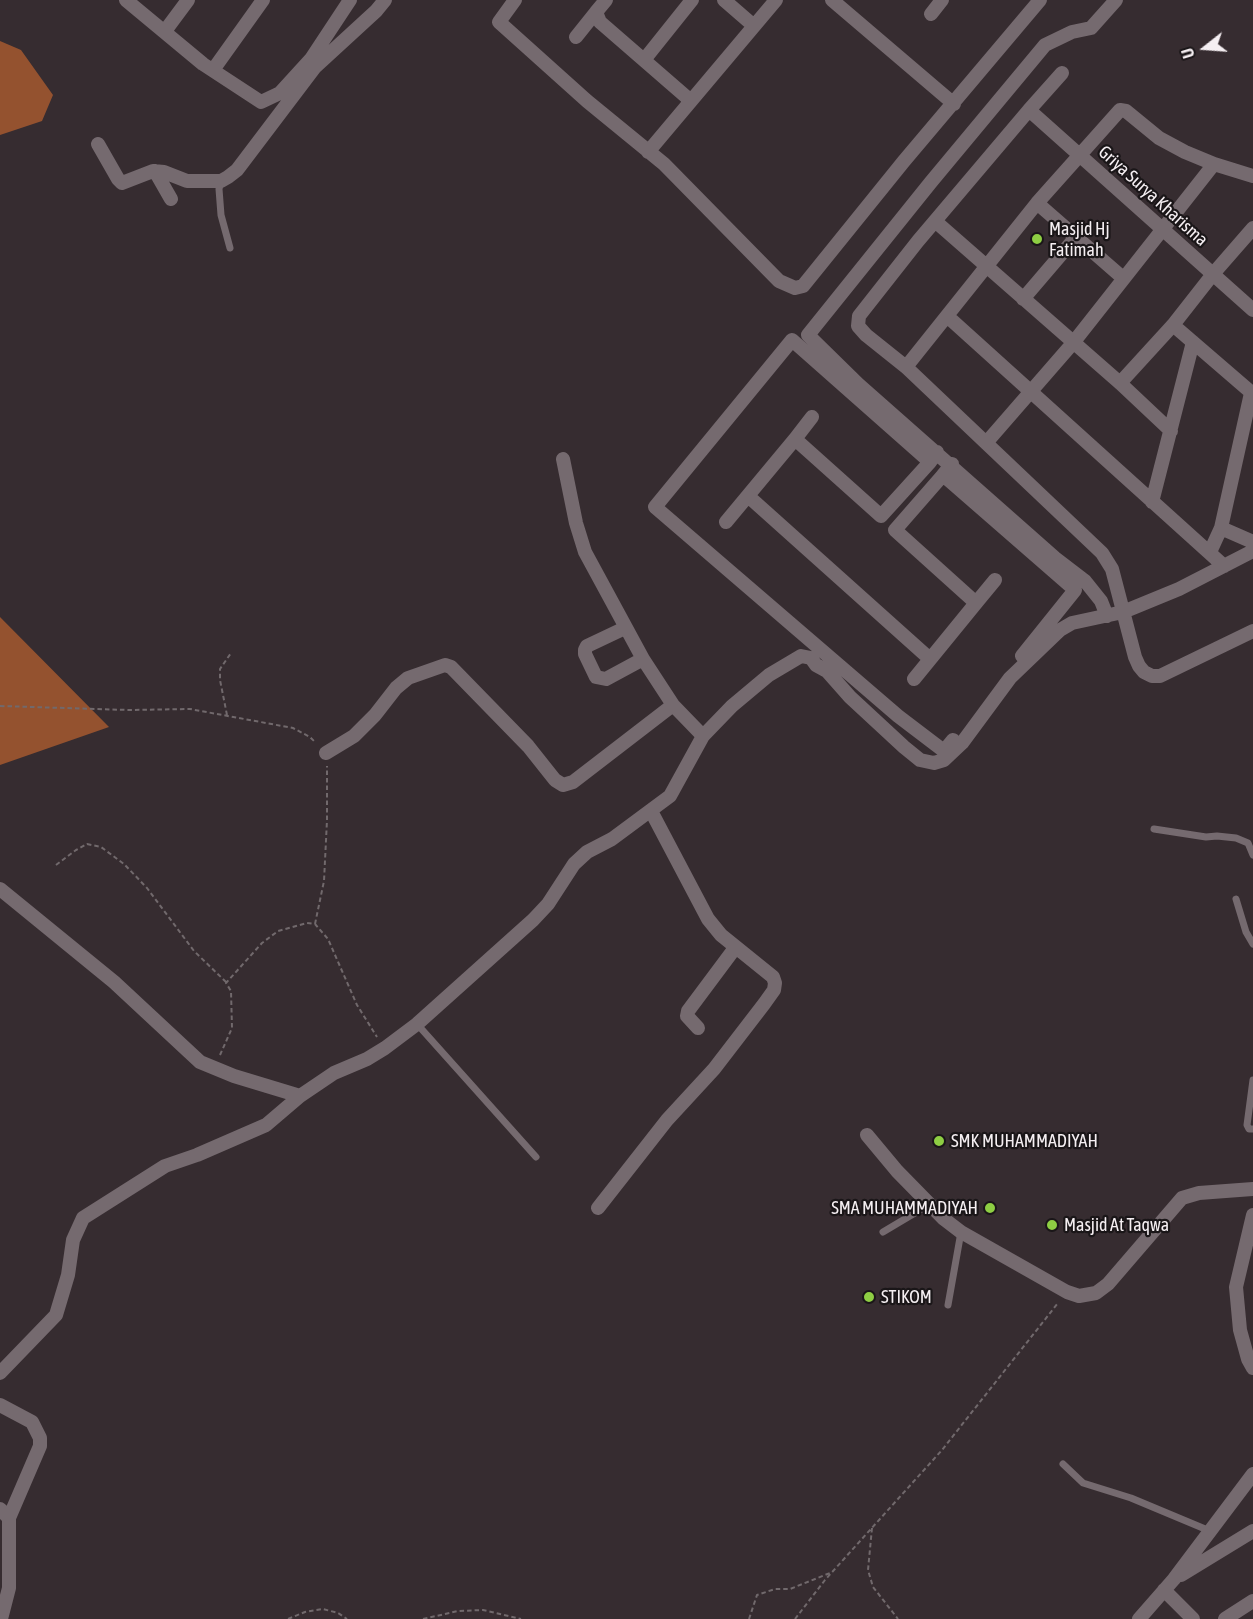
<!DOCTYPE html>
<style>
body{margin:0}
#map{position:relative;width:1253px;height:1619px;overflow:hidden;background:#362c30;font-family:"Asap Condensed",sans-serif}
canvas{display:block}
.north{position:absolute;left:1175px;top:18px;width:60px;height:60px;-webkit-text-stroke:4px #1a1618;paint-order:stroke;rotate:253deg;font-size:16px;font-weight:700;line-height:24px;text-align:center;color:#f5eff2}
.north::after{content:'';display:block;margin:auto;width:21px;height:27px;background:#f5eff2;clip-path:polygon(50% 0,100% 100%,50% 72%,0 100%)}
</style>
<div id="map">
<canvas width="1253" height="1619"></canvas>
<div class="north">U</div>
</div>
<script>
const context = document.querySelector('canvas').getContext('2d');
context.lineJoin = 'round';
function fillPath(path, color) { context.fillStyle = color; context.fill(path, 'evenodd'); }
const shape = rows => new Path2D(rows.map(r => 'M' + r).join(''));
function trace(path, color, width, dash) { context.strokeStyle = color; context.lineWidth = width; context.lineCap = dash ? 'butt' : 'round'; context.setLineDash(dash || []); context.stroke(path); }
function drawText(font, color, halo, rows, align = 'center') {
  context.font = font + ' "Asap Condensed",sans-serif'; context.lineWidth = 4.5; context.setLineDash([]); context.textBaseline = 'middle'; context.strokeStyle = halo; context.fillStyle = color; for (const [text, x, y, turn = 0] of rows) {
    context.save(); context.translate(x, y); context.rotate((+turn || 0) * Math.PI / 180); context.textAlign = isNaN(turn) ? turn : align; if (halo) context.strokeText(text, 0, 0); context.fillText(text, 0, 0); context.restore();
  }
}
const forest = shape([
 [0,41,21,50,53,95,42,121,0,135],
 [0,617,109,727,0,765]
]);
const path = shape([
 [0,706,129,710,190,709,293,728,310,737,316,743],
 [227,715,220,680,220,669,231,653],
 [56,865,76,850,87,844,101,847,124,864,147,888,194,951,226,982],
 [315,924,324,881,327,820,327,766],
 [220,1055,232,1028,231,991,226,983,262,943,278,931,307,923,315,924,328,939,357,1005,377,1037],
 [872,1528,868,1570,873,1587,898,1619],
 [288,1619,305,1612,323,1609,338,1613,347,1619],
 [423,1619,458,1611,483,1610,521,1619],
 [749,1619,757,1595,775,1589,790,1589,830,1573],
 [795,1619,825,1580,942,1450,1058,1303]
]);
const lane = shape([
 [221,181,219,189,221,215,230,248],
 [1154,829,1206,837,1217,836,1236,838,1248,843,1253,855],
 [1236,899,1246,932,1253,944],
 [417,1024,536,1157],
 [1253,1080,1247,1125,1249,1129,1253,1129],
 [883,1232,930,1204],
 [948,1305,961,1232],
 [1063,1464,1083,1483,1131,1498,1210,1531]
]);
const street = shape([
 [126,0,203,64,261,102,280,93,311,59,350,0],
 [515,0,499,22,587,101,664,164,779,281,795,288,803,286,904,161,1040,0],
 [606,0,596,12,600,22,691,101],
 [724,0,754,26],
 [832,0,954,104],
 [931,14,942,0],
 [165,31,188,0],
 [576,37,596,12],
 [644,60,692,0],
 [213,70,263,0],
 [1062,73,1029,110,918,241,859,316,858,326,866,335,906,367,1102,553,1112,569,1135,657,1139,666,1144,672,1152,676,1160,676,1253,631],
 [1029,110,1253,310],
 [98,144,118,179,122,183,153,171,164,172,187,181,221,181,228,177,237,170,315,67,376,11,385,0],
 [648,152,776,0],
 [155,171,171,199],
 [1037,203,1123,278],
 [935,221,1120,383,1171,431],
 [1023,299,1076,237],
 [947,316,1224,566],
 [1173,325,1253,394],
 [906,367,1037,203,1120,110,1126,111,1159,138,1185,152,1214,164,1253,176],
 [1120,383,1173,325,1213,274,1253,228],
 [795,439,812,417],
 [986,443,1073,343,1214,164],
 [937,452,930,462,792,340,655,507,898,716,944,751,953,740],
 [563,459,576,523,585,552,643,659,673,705,703,736],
 [952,464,943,475,1075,590,1022,656],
 [748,496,930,659],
 [1152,502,1193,342],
 [726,522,795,439,881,516,930,462],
 [1221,528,1253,542],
 [1210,552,1221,528,1251,393],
 [976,603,995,580],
 [1107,616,1101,601,1085,581,1055,558,858,384,808,335,931,182,1045,45,1072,32,1091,28,1116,0],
 [625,628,587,646,585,650,585,654,596,677,606,679,643,659],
 [914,679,976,603,895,530,943,475],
 [326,753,354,736,375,715,396,688,408,678,445,665,451,667,528,746,555,780,563,785,573,782,673,705],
 [0,889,114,982,200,1062,234,1076,300,1096],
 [698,1028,687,1016,688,1011,735,948],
 [867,1135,897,1171,944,1219,961,1232,1067,1292,1079,1296,1096,1293,1108,1284,1182,1198,1199,1193,1253,1189],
 [598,1208,667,1120,714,1069,764,1004,774,990,775,983,773,977,721,935,708,919,651,811],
 [1253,1215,1236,1287,1240,1330,1248,1359,1253,1368],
 [0,1373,56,1315,68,1275,73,1240,83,1218,165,1166,197,1155,266,1125,300,1096,334,1073,367,1059,385,1048,417,1024,533,920,548,904,574,864,587,852,612,839,670,796,703,736,732,706,769,675,801,656,811,658,816,665,827,671,850,697,904,747,920,760,934,763,944,760,962,743,1010,678,1060,630,1072,623,1123,612,1179,589,1253,551],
 [0,1405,32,1422,40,1438,40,1446,9,1518],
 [0,1509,9,1518,9,1588,1,1619],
 [1181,1575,1253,1531],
 [1164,1590,1193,1619],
 [1139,1619,1174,1579,1253,1474],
 [1225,1619,1253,1601]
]);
const markers = [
 [1037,239,6,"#8ece43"],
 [939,1141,6,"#8ece43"],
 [990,1208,6,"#8ece43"],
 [1052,1225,6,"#8ece43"],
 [869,1297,6,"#8ece43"]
];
const streetNames = [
 ["Griya Surya Kharisma",1153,196,42]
];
const poiNames = [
 ["Masjid Hj",1049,229],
 ["Fatimah",1049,250],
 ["SMK MUHAMMADIYAH",951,1141],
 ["SMA MUHAMMADIYAH",978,1208,"right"],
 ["Masjid At Taqwa",1064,1225],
 ["STIKOM",881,1297]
];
fillPath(forest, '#94522f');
trace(path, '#71696c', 2, [4.5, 3]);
trace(lane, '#756a6f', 7);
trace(street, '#756a6f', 14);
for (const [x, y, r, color] of markers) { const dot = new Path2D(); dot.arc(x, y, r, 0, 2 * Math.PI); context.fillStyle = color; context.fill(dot); trace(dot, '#1a1618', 2); }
drawText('18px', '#f5eff2', '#1a1618', streetNames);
drawText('18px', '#f5eff2', '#1a1618', poiNames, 'left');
</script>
